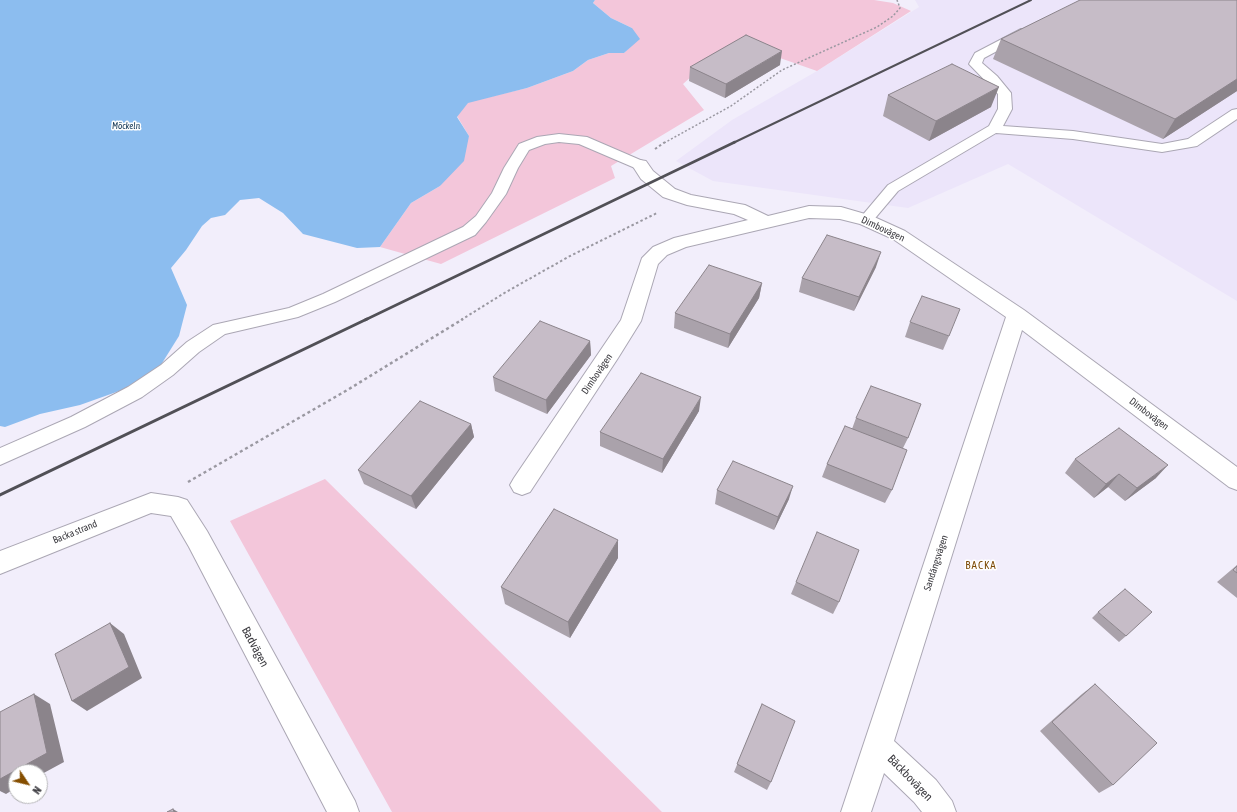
<!DOCTYPE html>
<meta charset="utf-8">
<style>
body{margin:0}
#map{position:relative;width:1237px;height:812px;overflow:hidden;background:#f2eefb;font-family:"Asap Condensed",sans-serif}
canvas{display:block}
.north{position:absolute;left:8px;top:764px;width:40px;height:40px;box-sizing:border-box;background:#fff;border:1px solid #b1b1b3;border-radius:50%;rotate:125deg;font-size:11px;font-weight:700;line-height:16px;text-align:center;color:#3c3b40}
.north::after{content:'';display:block;margin:auto;width:14px;height:18px;background:#854e00;clip-path:polygon(50% 0,100% 100%,50% 72%,0 100%)}
</style>
<div id="map">
<canvas width="1237" height="812"></canvas>
<div class="north">N</div>
</div>
<script>
const context = document.querySelector('canvas').getContext('2d');
context.lineJoin = 'round';
function fillPath(path, color) { context.fillStyle = color; context.fill(path, 'evenodd'); }
const shape = rows => new Path2D(rows.map(r => 'M' + r).join(''));
function trace(path, color, width, dash) { context.strokeStyle = color; context.lineWidth = width; context.lineCap = dash ? 'butt' : 'round'; context.setLineDash(dash || []); context.stroke(path); }
function drawText(font, color, halo, rows, align = 'center') {
  context.font = font + ' "Asap Condensed",sans-serif'; context.lineWidth = 3; context.setLineDash([]); context.textBaseline = 'middle'; context.strokeStyle = halo; context.fillStyle = color; for (const [text, x, y, turn = 0] of rows) {
    context.save(); context.translate(x, y); context.rotate((+turn || 0) * Math.PI / 180); context.textAlign = isNaN(turn) ? turn : align; if (halo) context.strokeText(text, 0, 0); context.fillText(text, 0, 0); context.restore();
  }
}
const built = shape([
 [915,0,1237,0,1237,301,1008,164,908,208,713,181,676,161,732,120,817,71,919,7]
]);
const green = shape([
 [595,0,874,0,893,3,911,11,817,71,760,51,702,67,683,84,704,110,611,166,615,178,441,264,380,247,411,203,440,186,469,136,457,116,468,102,527,88,573,71,588,60,609,53,624,53,632,45,632,28,611,18,593,3],
 [325,479,662,812,392,812,230,521]
]);
const water = shape([
 [0,0,595,0,593,3,611,18,632,28,640,39,624,53,609,53,588,60,573,71,527,88,468,103,457,117,469,136,464,161,440,186,411,203,380,247,357,248,303,234,283,213,259,198,240,200,225,215,211,218,202,226,186,250,171,268,187,305,179,336,159,368,122,390,80,405,40,414,5,427,0,426]
]);
const pathFar2 = shape([
 [664,143,731,106,782,70,877,27,893,16,900,8,897,0]
]);
const pathFar1 = shape([
 [655,149,665,142],
 [461,320,506,292,570,256,657,213]
]);
const path = shape([
 [188,482,349,389,463,319]
]);
const service = shape([
 [1021,29,1025,30,1027,33,1025,36,984,58,982,63,997,76,1011,93,1012,109,1003,126,1073,131,1162,144,1188,139,1232,110,1237,109,1237,119,1197,146,1162,152,1073,139,996,133,898,191,871,223,866,225,861,223,858,220,861,217,888,185,989,126,998,109,998,94,969,64,975,53,1021,29],
 [559,134,587,137,645,162,647,165,645,168,640,169,635,168,579,144,559,142,545,144,529,150,518,168,506,194,486,222,475,235,335,302,298,317,225,334,199,352,173,375,142,397,85,427,0,465,0,448,71,417,128,387,161,365,187,342,213,325,289,308,323,294,463,227,476,216,492,193,504,168,519,144,537,137,559,134]
]);
const minor = shape([
 [640,160,646,161,653,171,675,189,691,195,745,205,768,216,809,206,841,207,872,216,905,231,1024,310,1237,467,1237,490,1229,487,1022,330,894,741,936,780,952,801,956,812,922,812,914,802,884,773,871,812,841,812,1006,317,893,239,860,224,840,219,809,218,686,247,667,255,658,264,641,321,618,358,530,492,522,495,514,492,510,485,514,478,621,320,642,258,653,247,674,238,748,220,734,214,687,205,663,197,641,179,632,165,634,161,640,160],
 [151,493,178,497,187,500,207,531,355,801,359,812,327,812,189,547,171,516,151,513,0,574,0,551,151,493]
]);
const railFar2 = shape([
 [733,143,1031,0]
]);
const railFar1 = shape([
 [365,320,735,142]
]);
const rail = shape([
 [0,495,367,319]
]);
const wall = shape([
 [1237,0,1237,91,1163,139,993,59,1001,39],
 [780,65,725,98,689,81,690,67],
 [888,95,991,107,929,141,883,116],
 [876,267,854,311,799,292,802,278],
 [762,283,759,298,728,348,674,328,675,313],
 [910,322,949,336,943,350,905,337],
 [590,341,591,355,547,414,495,391,493,377],
 [699,411,662,473,600,446,600,432],
 [856,418,908,438,903,448,892,490,885,503,822,477,827,464,852,429],
 [471,424,474,437,416,509,364,484,358,470],
 [1075,459,1156,478,1125,501,1108,487,1094,498,1065,473],
 [717,490,789,499,774,530,715,504],
 [618,558,570,638,505,604,501,587],
 [1237,565,1237,598,1217,582],
 [796,582,839,602,833,614,791,594],
 [1098,612,1126,636,1119,642,1092,618],
 [1095,684,1113,785,1099,793,1040,731,1082,694],
 [762,704,771,782,767,790,734,772]
]);
const shadedWall = shape([
 [782,51,780,65,725,98,726,84],
 [1237,79,1237,91,1163,139,1175,119],
 [999,87,991,107,929,141,936,121],
 [881,252,876,267,854,311,859,297],
 [762,283,759,298,728,348,730,334],
 [590,341,591,355,547,414,546,400],
 [701,397,699,411,662,473,663,459],
 [471,424,474,437,416,509,411,496],
 [1168,465,1156,478,1125,501,1137,488],
 [1119,474,1108,487,1094,498,1106,484],
 [793,486,789,499,774,530,778,517],
 [618,540,618,558,570,638,568,622],
 [110,623,124,634,142,678,87,711,72,701],
 [34,694,50,704,64,762,40,775,40,772,16,772,16,788,6,794,0,791,0,779],
 [173,809,178,812,174,812]
]);
const building = shape([
 [1080,0,1237,0,1237,79,1175,119,1001,39,1080,0],
 [746,35,782,51,726,84,690,67,746,35],
 [952,64,999,87,936,121,888,95,952,64],
 [827,235,881,252,859,297,802,278,827,235],
 [709,265,762,283,730,334,675,313,709,265],
 [922,296,960,309,949,336,910,322,922,296],
 [540,321,590,341,546,400,493,377,540,321],
 [641,373,701,397,663,459,600,432,641,373],
 [871,386,921,404,908,438,856,418,871,386],
 [420,401,471,424,411,496,358,470,420,401],
 [845,426,907,450,892,490,827,464,845,426],
 [1119,428,1168,465,1137,488,1119,474,1106,484,1075,459,1119,428],
 [733,461,793,486,778,517,717,490,733,461],
 [554,509,618,540,568,622,501,587,554,509],
 [817,532,859,550,839,602,796,582,817,532],
 [1237,566,1237,573,1233,570,1237,566],
 [1125,589,1152,612,1126,636,1098,612,1125,589],
 [110,623,129,667,72,701,55,654,110,623],
 [1095,684,1157,743,1113,785,1052,722,1095,684],
 [34,694,47,753,0,779,0,712,34,694],
 [762,704,795,721,771,782,737,764,762,704],
 [173,809,174,812,167,812,173,809]
]);
const farWaternames = [
 ["Möckeln",126,126]
];
const streetNames = [
 ["Dimbovägen",883,229,25],
 ["Dimbovägen",597,374,-56],
 ["Dimbovägen",1149,414,37],
 ["Backa strand",75,532,-22],
 ["Sandängsvägen",936,563,-72]
];
const neighbourhoodNames = [
 ["BACKA",981,566]
];
const nearStreetnames = [
 ["Badvägen",255,647,62],
 ["Bäckbovägen",910,778,46]
];
fillPath(built, '#ece5fa');
fillPath(green, '#f3c6da');
fillPath(water, '#8cbdef');
trace(service, '#aba7b4', 2);
trace(minor, '#aba7b4', 2);
trace(pathFar2, '#9a98a1', 1.5, [2, 2]);
trace(pathFar1, '#9a98a1', 2, [2.5, 2.5]);
trace(path, '#9a98a1', 2.5, [3, 3]);
fillPath(service, '#fff');
fillPath(minor, '#fff');
trace(railFar2, '#515056', 2);
trace(railFar1, '#515056', 2.5);
trace(rail, '#515056', 3);
fillPath(wall, '#aaa2ab');
fillPath(shadedWall, '#8b848b');
fillPath(building, '#c6bcc7');
trace(building, '#8b848b', 1);
drawText('italic 9px', '#092e4e', '#fff', farWaternames);
drawText('10px', '#3c3b40', '#fff', streetNames);
context.letterSpacing = '1px';
drawText('11px', '#7d4a06', '#fff', neighbourhoodNames);
context.letterSpacing = '0px';
drawText('12px', '#3c3b40', '#fff', nearStreetnames);
</script>
